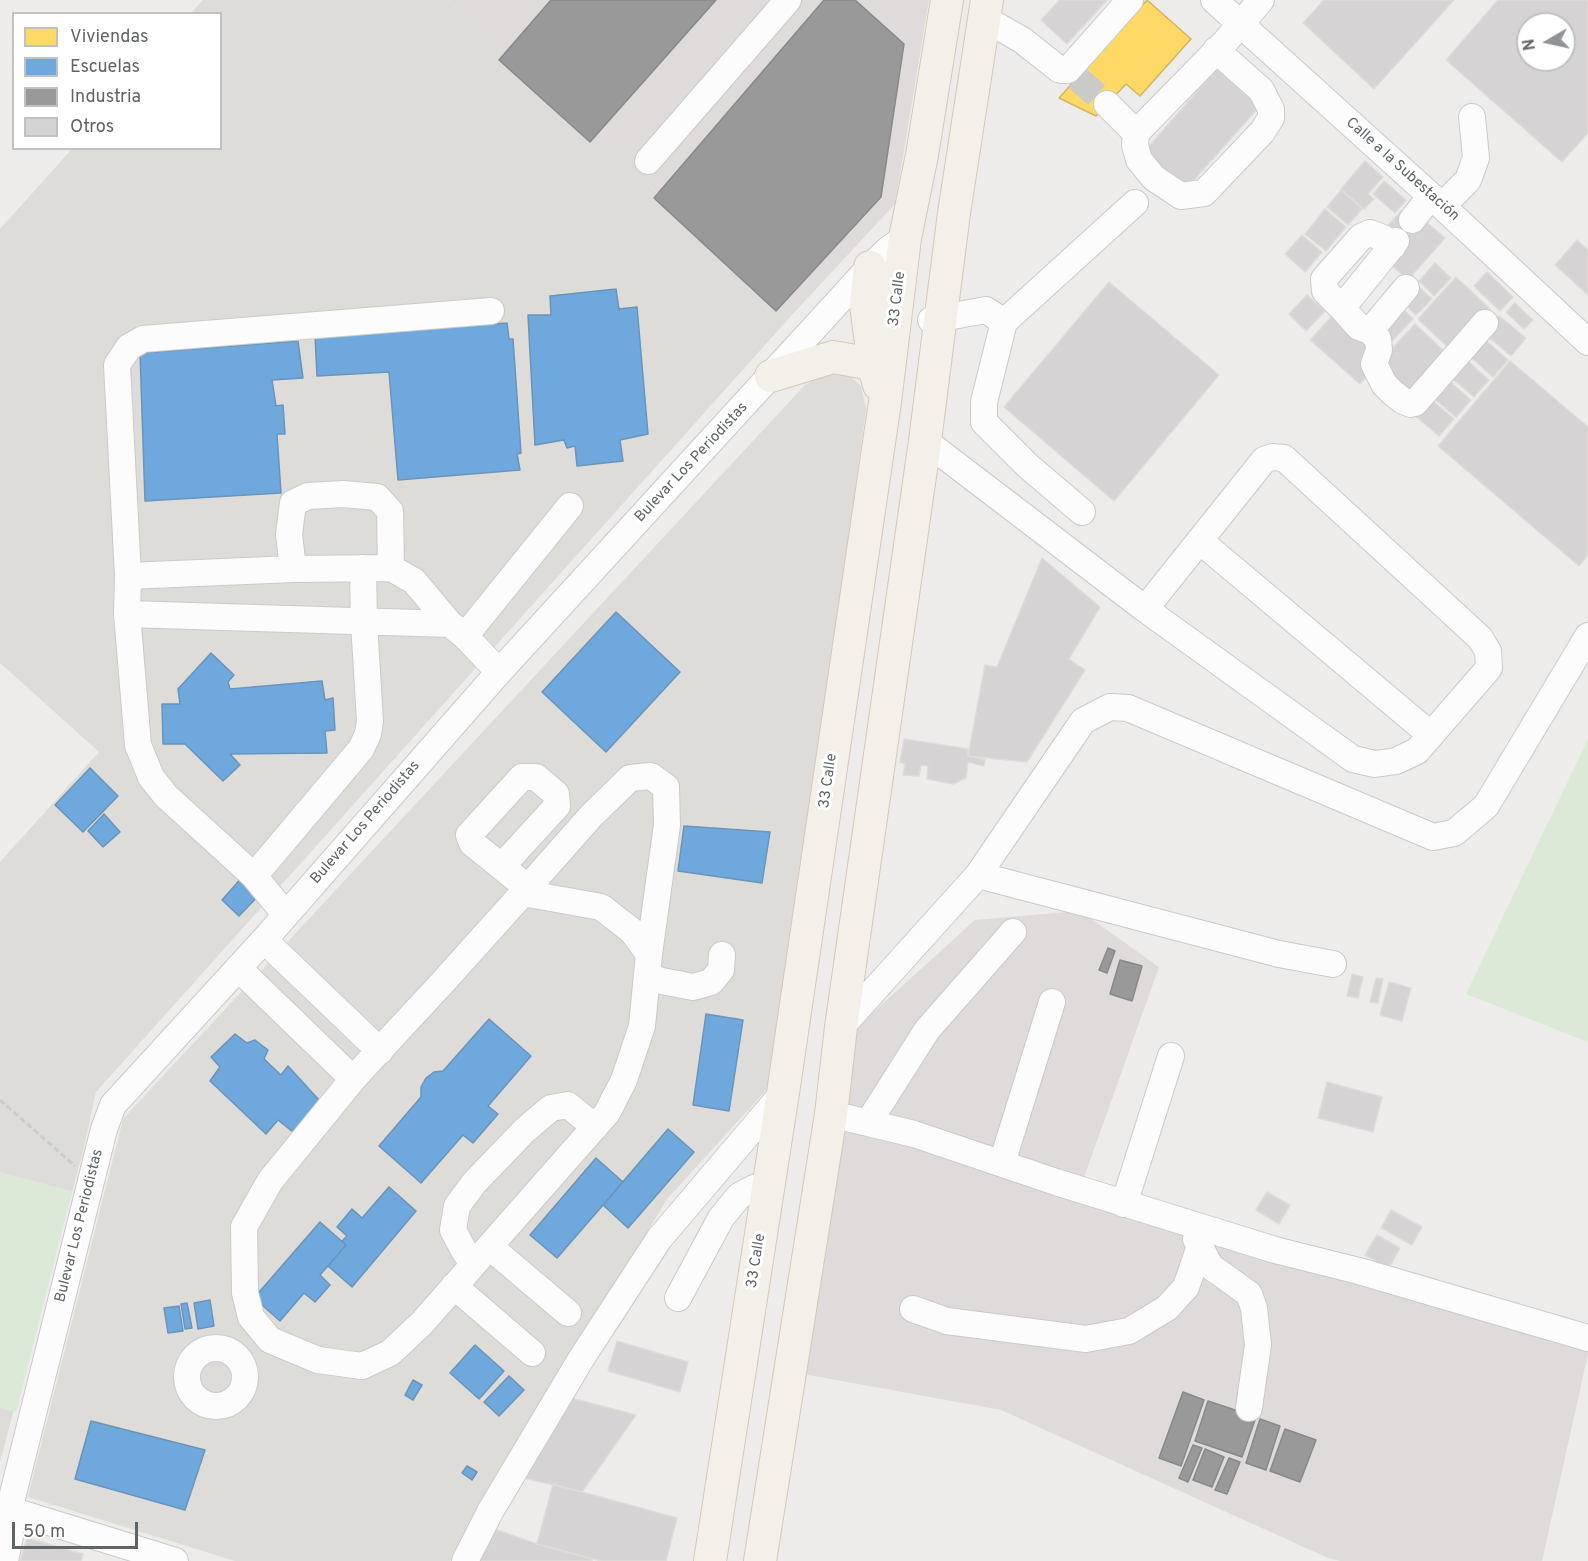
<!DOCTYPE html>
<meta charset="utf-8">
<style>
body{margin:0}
#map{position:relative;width:1588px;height:1561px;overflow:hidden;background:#eeecea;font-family:Overpass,sans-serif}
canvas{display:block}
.legend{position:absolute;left:12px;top:12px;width:210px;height:138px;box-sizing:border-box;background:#fff;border:2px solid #bfc1c2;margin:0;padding:8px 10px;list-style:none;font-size:18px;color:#5f6467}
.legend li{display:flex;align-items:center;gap:12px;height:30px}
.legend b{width:30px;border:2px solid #bfc1c2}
.north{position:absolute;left:1516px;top:12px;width:60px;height:60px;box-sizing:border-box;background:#fff;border:2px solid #bfc1c2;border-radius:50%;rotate:261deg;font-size:16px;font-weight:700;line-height:24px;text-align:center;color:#5f6467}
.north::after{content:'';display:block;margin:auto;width:21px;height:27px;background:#919495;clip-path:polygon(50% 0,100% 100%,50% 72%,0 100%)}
.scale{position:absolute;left:12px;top:1522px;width:126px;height:27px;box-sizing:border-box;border:3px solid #5f6467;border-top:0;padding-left:8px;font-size:18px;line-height:21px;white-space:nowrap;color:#5f6467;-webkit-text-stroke:4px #fff;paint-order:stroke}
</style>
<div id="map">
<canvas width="1588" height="1561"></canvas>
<ul class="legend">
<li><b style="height:16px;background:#ffd966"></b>Viviendas</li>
<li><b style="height:16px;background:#6fa8dc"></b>Escuelas</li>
<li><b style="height:16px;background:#999"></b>Industria</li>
<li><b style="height:16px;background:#d5d3d3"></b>Otros</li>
</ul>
<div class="north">N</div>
<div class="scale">50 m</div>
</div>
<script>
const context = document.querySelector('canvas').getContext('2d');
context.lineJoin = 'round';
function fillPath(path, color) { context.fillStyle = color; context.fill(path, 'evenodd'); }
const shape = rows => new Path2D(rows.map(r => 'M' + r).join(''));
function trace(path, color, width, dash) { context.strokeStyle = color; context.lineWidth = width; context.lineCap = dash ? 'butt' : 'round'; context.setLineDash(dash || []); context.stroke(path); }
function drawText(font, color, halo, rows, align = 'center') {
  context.font = font + ' Overpass,sans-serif'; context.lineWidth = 6; context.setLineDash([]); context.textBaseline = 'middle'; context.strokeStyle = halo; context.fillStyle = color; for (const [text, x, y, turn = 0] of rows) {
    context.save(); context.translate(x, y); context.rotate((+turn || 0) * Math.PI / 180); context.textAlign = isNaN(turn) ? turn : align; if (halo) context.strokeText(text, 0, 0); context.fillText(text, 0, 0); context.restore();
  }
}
const industrial = shape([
 [448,0,929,0,895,204,791,316],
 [1080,911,1159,967,1082,1183,1588,1341,1588,1354,1542,1561,1341,1561,1328,1558,1001,1410,803,1374,836,1046,975,920]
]);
const education = shape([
 [203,0,448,0,791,316,96,1092,82,1155,0,1462,0,862,99,752,0,663,0,229,72,149,220,148,220,14,191,13],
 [827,371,847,374,861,386,866,409,833,652,770,1086,668,1198,480,1503,450,1561,235,1561,28,1497,123,1119,804,386]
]);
const green = shape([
 [1588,739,1588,1042,1466,994],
 [0,1172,72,1191,16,1412,0,1408]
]);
const homes = shape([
 [1147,0,1191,39,1140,96,1126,84,1096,116,1059,98,1147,0]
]);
const schools = shape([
 [616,289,619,309,637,307,648,434,620,440,623,461,577,466,575,446,567,448,564,440,535,445,528,315,551,315,550,296,616,289],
 [507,323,509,339,513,339,521,453,517,454,520,470,398,480,389,372,317,376,315,335,507,323],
 [298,341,303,378,272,380,276,406,283,405,285,434,277,434,281,493,145,501,140,353,298,341],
 [616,612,680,672,606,752,542,692,616,612],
 [211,653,234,675,228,682,230,689,322,681,325,700,333,698,335,730,325,731,327,753,230,754,240,765,223,781,185,744,163,744,162,704,180,704,178,689,211,653],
 [90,768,118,796,83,832,55,805,90,768],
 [104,814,120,832,103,847,88,831,104,814],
 [684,826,770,832,762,883,678,871,684,826],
 [244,875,262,892,239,916,222,900,244,875],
 [706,1014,743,1020,729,1111,693,1105,706,1014],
 [489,1019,531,1056,488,1106,498,1114,473,1143,463,1135,421,1183,379,1146,421,1097,421,1087,426,1078,434,1072,443,1071,489,1019],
 [235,1034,247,1043,255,1040,268,1050,264,1059,281,1075,288,1066,319,1100,293,1132,278,1120,266,1134,210,1081,220,1067,211,1057,235,1034],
 [668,1129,694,1152,628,1228,603,1205,668,1129],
 [596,1158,623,1182,557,1258,530,1235,596,1158],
 [389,1187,416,1211,352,1287,328,1266,346,1245,342,1241,347,1236,337,1227,352,1209,362,1218,389,1187],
 [320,1222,346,1245,320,1275,330,1285,315,1302,304,1293,280,1321,254,1298,320,1222],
 [210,1300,214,1326,198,1329,194,1303,210,1300],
 [187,1303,192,1328,185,1329,181,1304,187,1303],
 [179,1306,183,1331,168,1333,164,1308,179,1306],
 [475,1345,504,1371,479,1399,450,1373,475,1345],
 [509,1376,524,1390,499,1416,484,1402,509,1376],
 [413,1380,422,1385,413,1400,405,1395,413,1380],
 [91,1421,205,1450,185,1510,75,1479,91,1421],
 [467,1466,477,1472,472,1480,462,1473,467,1466]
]);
const industry = shape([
 [551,0,716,0,590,142,499,60,551,0],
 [824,0,855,0,904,44,881,197,776,311,654,198,824,0],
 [1108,948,1115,951,1107,973,1099,970,1108,948],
 [1120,960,1142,966,1132,1001,1110,994,1120,960],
 [1183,1392,1204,1400,1181,1466,1159,1458,1183,1392],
 [1208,1401,1256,1417,1242,1457,1195,1441,1208,1401],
 [1260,1419,1280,1426,1266,1470,1246,1463,1260,1419],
 [1285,1429,1316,1440,1300,1482,1270,1471,1285,1429],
 [1193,1445,1202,1448,1188,1482,1179,1478,1193,1445],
 [1205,1449,1224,1457,1212,1487,1193,1480,1205,1449],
 [1229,1458,1240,1462,1227,1494,1215,1490,1229,1458]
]);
const building = shape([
 [1060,0,1107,0,1067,44,1041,20,1060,0],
 [1324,0,1454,0,1374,89,1303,23,1324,0],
 [1498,0,1588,0,1588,133,1562,162,1446,60,1498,0],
 [1528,24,1564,24,1564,60,1528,60,1528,24],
 [1217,69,1259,107,1186,189,1144,152,1217,69],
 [1365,161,1383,177,1368,194,1374,199,1364,209,1341,189,1365,161],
 [1384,181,1406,200,1395,213,1373,194,1384,181],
 [1341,190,1362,209,1348,225,1327,207,1341,190],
 [1325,209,1346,227,1326,251,1305,234,1325,209],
 [1402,210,1418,224,1423,219,1445,238,1408,280,1389,263,1384,230,1402,210],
 [1302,235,1322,252,1305,272,1285,254,1302,235],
 [1577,240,1588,250,1588,295,1555,265,1577,240],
 [1435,263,1451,278,1434,296,1419,281,1435,263],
 [1487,272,1513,297,1500,311,1474,286,1487,272],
 [1456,277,1490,309,1451,350,1418,319,1456,277],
 [1109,282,1219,375,1114,501,1004,407,1109,282],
 [1417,285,1432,299,1416,315,1402,301,1417,285],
 [1307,295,1325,311,1306,331,1289,314,1307,295],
 [1515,303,1533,320,1524,329,1506,312,1515,303],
 [1398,304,1413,319,1392,341,1377,326,1398,304],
 [1332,316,1370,349,1361,359,1373,370,1360,384,1310,340,1332,316],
 [1499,316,1526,338,1511,356,1484,333,1499,316],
 [1415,324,1447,354,1409,396,1376,366,1415,324],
 [1482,337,1508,360,1493,377,1467,354,1482,337],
 [1463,357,1489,380,1474,397,1448,375,1463,357],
 [1510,361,1588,427,1588,555,1579,566,1438,446,1510,361],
 [1445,377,1471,400,1456,417,1430,395,1445,377],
 [1428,397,1454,419,1439,436,1413,414,1428,397],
 [1042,558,1100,607,1069,659,1085,670,1027,762,968,756,985,665,997,667,1042,558],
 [904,739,968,749,968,756,985,760,984,766,968,762,966,778,953,784,927,779,928,766,921,765,919,776,903,775,905,764,900,762,904,739],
 [1352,974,1363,977,1358,998,1347,996,1352,974],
 [1376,978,1383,979,1378,1003,1370,1002,1376,978],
 [1389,982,1411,988,1402,1021,1380,1015,1389,982],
 [1327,1082,1382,1097,1373,1132,1318,1118,1327,1082],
 [1267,1192,1290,1205,1279,1224,1256,1210,1267,1192],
 [1391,1210,1422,1227,1412,1245,1381,1228,1391,1210],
 [1377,1235,1400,1248,1389,1268,1365,1255,1377,1235],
 [617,1341,688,1362,680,1392,608,1371,617,1341],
 [571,1398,636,1415,582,1492,516,1476,571,1398],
 [553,1484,677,1518,666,1561,601,1561,537,1544,553,1484],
 [486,1526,537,1544,592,1559,592,1561,475,1561,486,1526],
 [27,1538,83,1554,81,1561,20,1561,27,1538]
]);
const minorTunnel = shape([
 [1077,78,1107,104]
]);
const path = shape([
 [0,1100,75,1166]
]);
const minor = shape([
 [1214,0,1442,206,1588,342],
 [985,19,1022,40,1060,70,1068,70,1130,0],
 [1216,50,1261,90,1271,109,1271,118,1262,132,1204,193,1181,196,1154,178,1139,160,1135,145,1136,133,1225,42,1261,0],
 [1107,104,1136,133],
 [648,161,788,0],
 [1442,206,1468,180,1476,158,1472,117],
 [1412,220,1431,196],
 [1396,241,1342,308,1359,327,1370,331,1378,339,1379,350,1374,364,1384,384,1393,393,1403,401,1411,404,1415,403,1485,323],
 [1342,308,1325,291,1324,279,1361,237,1370,233,1383,238,1393,246],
 [931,320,986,310,1004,322,984,402,984,422,1028,466,1082,512],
 [1004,322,1135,203],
 [1370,331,1406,288],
 [925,441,1145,609,1353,759,1375,764,1396,761,1417,751,1489,668,1488,651,1480,638,1284,458,1272,457,1264,460,1145,609],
 [1200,541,1431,735],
 [293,569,289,534,293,503,308,496,343,494,377,497,390,511,391,568],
 [128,576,117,365,129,347,143,339,491,311],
 [127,614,450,624],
 [465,636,570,506],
 [502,866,557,806,556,794,536,777,522,777,469,835,472,843,528,888],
 [978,875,1279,954,1333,964],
 [254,876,361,749,368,734,370,721,364,623,363,568],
 [523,893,601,907,632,931,649,954,642,1026,624,1080,607,1113,422,1323,390,1353,362,1366,318,1360,270,1340,251,1317,245,1293,244,1227,270,1181,353,1079,443,982,523,893],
 [523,893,591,816,630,778,651,776,666,787,667,825,649,954],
 [286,915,254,876,166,796,151,777,138,745,127,614,128,576,293,569,391,568,414,581,450,624,465,636,499,672],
 [264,940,380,1051],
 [238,968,353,1079],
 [647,976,662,981,693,987,711,982,721,970,722,955],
 [841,1027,978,875,1083,721,1110,707,1128,708,1433,837,1454,833,1486,806,1588,636],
 [831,1114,914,1134,1056,1182,1275,1250,1359,1271,1588,1338],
 [868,1123,927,1030,1013,932],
 [1002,1163,1052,1002],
 [1124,1204,1171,1056],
 [1196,1239,1210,1266,1249,1294,1254,1308,1258,1345,1249,1408],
 [490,1247,568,1313],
 [473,1264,463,1249,453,1230,457,1206,474,1183,525,1130,551,1108,568,1105,595,1127],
 [454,1286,532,1353],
 [678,1298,721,1218,739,1196,754,1188,768,1187],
 [913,1309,947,1321,1086,1339,1129,1331,1167,1308,1186,1287,1199,1249],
 '187 1377a29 29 0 1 1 58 0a29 29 0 1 1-58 0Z',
 [0,1507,175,1561],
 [5,1561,10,1536,9,1510,104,1129,113,1105,264,940,499,672,870,267,889,249,905,238],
 [465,1561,491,1510,581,1359,659,1239,783,1093]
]);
const major = shape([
 [870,267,866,305,874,366,879,385],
 [771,376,833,357,861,362,874,366],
 [710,1561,783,1093,885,402,905,238,922,155,947,0],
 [760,1561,831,1114,841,1027,925,441,954,213,987,0]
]);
const streetNames = [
 ["Calle a la Subestación",1402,170,42],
 ["33 Calle",898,299,-83],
 ["Bulevar Los Periodistas",692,463,-47],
 ["33 Calle",829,781,-82],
 ["Bulevar Los Periodistas",366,823,-49],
 ["Bulevar Los Periodistas",80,1226,-76],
 ["33 Calle",757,1261,-81]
];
fillPath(industrial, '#dedbda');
fillPath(education, '#dedcd8');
fillPath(green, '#dbe9d6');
fillPath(homes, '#ffd966');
trace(homes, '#cfb666', 1.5);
fillPath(schools, '#6fa8dc');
trace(schools, '#6a94b9', 1.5);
fillPath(industry, '#999');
trace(industry, '#88898a', 1.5);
fillPath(building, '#d5d3d3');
trace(building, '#dedcd9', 1.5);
trace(minorTunnel, '#cacac9', 26, [26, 13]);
trace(minor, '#cbcaca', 28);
trace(major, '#d5c8b9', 34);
trace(path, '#c9cdcb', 3, [6, 3]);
trace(minor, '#fcfcfc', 26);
trace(major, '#f3efe9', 32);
drawText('15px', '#5f6467', '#fff', streetNames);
</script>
